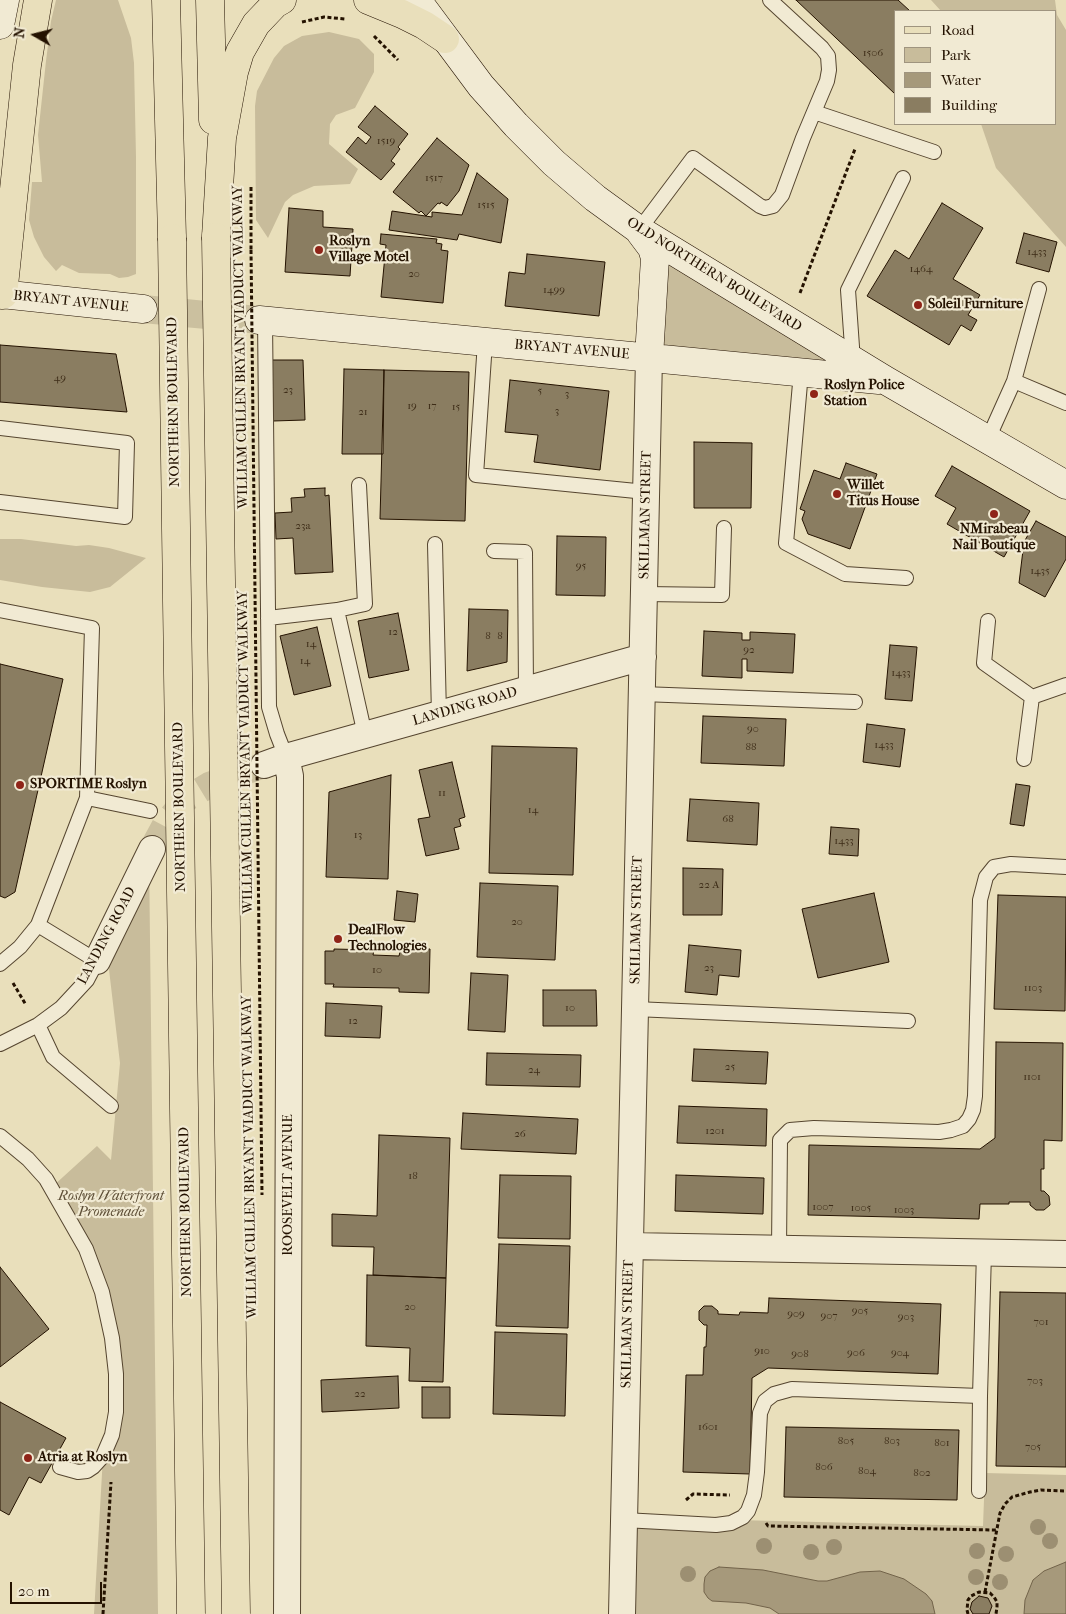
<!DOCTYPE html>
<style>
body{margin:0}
#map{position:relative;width:1066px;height:1614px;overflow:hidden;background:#e9dfbb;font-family:"IM FELL French Canon",serif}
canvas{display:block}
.legend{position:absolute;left:894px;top:10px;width:162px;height:115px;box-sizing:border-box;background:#f1ead3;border:1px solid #9f947f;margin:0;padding:6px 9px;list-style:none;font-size:15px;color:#241200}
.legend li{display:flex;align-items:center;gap:10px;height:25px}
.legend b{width:25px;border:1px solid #9f947f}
.north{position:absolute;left:10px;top:10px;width:50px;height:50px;-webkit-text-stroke:4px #f1ead3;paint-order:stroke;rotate:278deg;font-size:14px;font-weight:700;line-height:20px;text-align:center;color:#241200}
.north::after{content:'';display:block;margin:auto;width:18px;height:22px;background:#241200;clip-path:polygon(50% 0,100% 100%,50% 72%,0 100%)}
.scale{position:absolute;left:10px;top:1582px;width:92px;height:22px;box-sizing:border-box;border:2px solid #241200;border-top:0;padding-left:6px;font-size:15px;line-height:18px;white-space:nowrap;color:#241200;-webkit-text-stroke:4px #f1ead3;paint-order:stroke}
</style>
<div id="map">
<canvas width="1066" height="1614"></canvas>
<ul class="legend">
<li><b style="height:6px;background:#e9dfbb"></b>Road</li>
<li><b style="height:14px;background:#c8bc9b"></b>Park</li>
<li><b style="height:14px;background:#a6997b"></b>Water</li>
<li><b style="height:14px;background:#8a7d61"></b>Building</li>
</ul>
<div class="north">N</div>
<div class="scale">20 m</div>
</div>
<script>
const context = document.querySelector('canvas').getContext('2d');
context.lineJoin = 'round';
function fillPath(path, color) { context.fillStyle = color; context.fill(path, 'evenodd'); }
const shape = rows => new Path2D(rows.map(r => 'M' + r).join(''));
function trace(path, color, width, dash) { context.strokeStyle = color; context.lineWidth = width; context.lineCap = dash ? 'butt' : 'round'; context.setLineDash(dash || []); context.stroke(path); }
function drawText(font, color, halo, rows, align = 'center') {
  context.font = font + ' "IM FELL French Canon",serif'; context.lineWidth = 4.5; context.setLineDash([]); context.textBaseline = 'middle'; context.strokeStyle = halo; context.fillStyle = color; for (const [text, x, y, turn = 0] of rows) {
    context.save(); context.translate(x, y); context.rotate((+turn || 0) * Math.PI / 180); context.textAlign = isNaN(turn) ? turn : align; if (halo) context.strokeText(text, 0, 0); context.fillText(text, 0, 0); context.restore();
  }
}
const green = shape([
 [56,0,118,0,131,38,134,63,136,157,136,274,128,277,119,278,110,274,79,273,62,265,56,271,44,257,34,237,29,220,32,182,42,182,38,135,46,61,51,21],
 [931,0,1055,0,1057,15,1066,30,1066,247,996,168,981,124,1055,124,1055,11,941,11],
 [329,32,359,39,374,54,374,72,355,108,336,115,330,124,329,144,358,169,350,184,314,186,293,195,285,202,268,238,256,220,255,106,257,91,274,58,284,46,302,36],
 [652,248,885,380,649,357],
 [0,539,21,539,76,546,89,545,109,548,146,558,110,587,90,592,42,587,0,580],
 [149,855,158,1614,94,1614,103,1456,116,1412,102,1292,52,1187,97,1146,111,1160,120,1063,106,944],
 [985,1473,1066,1475,1066,1614,622,1614,624,1520,736,1520,983,1526]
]);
const water = shape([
 [1066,1562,1066,1614,1024,1614,1025,1600,1033,1580,1044,1571,1066,1562],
 [719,1567,763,1570,818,1581,827,1581,860,1572,880,1571,904,1579,926,1594,932,1601,935,1614,779,1614,770,1608,746,1603,712,1601,708,1598,704,1592,704,1584,705,1577,710,1571,719,1567]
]);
const building = shape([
 [796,0,898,0,910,11,895,11,895,94,796,0],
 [375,106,408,134,398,147,400,149,391,161,395,164,381,180,346,152,358,137,366,144,371,137,358,127,375,106],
 [437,138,469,165,459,191,447,206,441,202,440,204,438,203,426,216,421,211,419,213,393,192,437,138],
 [477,173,508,199,501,243,459,234,457,240,389,230,392,211,432,217,432,212,462,215,477,173],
 [942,203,983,228,953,279,980,295,968,315,977,320,971,331,961,325,949,345,867,296,895,250,909,259,942,203],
 [289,208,323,211,323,227,353,229,350,276,285,272,289,208],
 [1024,233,1057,242,1049,272,1016,263,1024,233],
 [381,234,437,239,436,243,442,244,441,250,448,251,443,303,381,297,386,245,380,244,381,234],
 [527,254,605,262,599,316,505,306,509,272,525,274,527,254],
 [0,345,116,354,127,412,0,402,0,345],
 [272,360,303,360,305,420,273,421,272,360],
 [344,369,384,370,383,454,342,454,344,369],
 [384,370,469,372,465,521,380,519,384,370],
 [510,380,609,391,600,470,534,462,538,435,505,432,510,380],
 [694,442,752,443,751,508,694,508,694,442],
 [846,463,877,474,850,549,808,534,802,519,805,511,800,509,814,470,840,479,846,463],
 [952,466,1030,511,1004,557,947,524,956,508,935,496,952,466],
 [325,488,325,496,329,495,333,572,295,574,293,538,276,539,275,513,292,512,291,498,305,497,304,489,325,488],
 [1036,521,1066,537,1066,559,1045,597,1019,583,1024,542,1036,521],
 [557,536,606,537,605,596,556,595,557,536],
 [469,609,508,610,507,662,467,671,469,609],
 [398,613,409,670,369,678,358,621,398,613],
 [317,627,331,686,294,695,280,636,317,627],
 [704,631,742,633,742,640,750,640,750,632,795,634,793,673,747,671,747,659,742,659,742,678,702,676,704,631],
 [890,645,917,647,912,701,885,699,890,645],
 [0,664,63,679,15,892,5,898,0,896,0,664],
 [703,716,786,719,784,766,701,763,703,716],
 [867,724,905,729,900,767,863,762,867,724],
 [492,746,577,748,573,875,489,873,492,746],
 [452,762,465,817,459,819,461,826,454,828,459,849,426,856,418,819,430,817,419,770,452,762],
 [391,775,388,879,326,877,329,792,391,775],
 [1016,784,1030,786,1024,826,1010,824,1016,784],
 [690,799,759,803,757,845,687,841,690,799],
 [831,827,859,829,858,856,829,854,831,827],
 [683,868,723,869,722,915,683,915,683,868],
 [480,883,558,886,555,960,477,957,480,883],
 [397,891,418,894,415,922,394,920,397,891],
 [874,893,889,962,818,978,802,909,874,893],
 [998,895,1066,897,1065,1011,994,1009,998,895],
 [689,945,741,950,739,977,719,975,717,995,685,992,689,945],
 [401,948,430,949,429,993,399,992,399,988,333,987,334,984,325,984,325,951,334,951,334,949,374,950,373,955,399,956,401,948],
 [471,973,508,975,505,1032,468,1030,471,973],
 [543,990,596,990,597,1026,543,1026,543,990],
 [326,1003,382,1006,380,1038,325,1036,326,1003],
 [996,1042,1063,1043,1062,1141,1044,1140,1044,1169,1041,1169,1041,1191,1044,1191,1049,1196,1050,1205,1044,1210,1036,1210,1030,1205,1030,1202,1009,1202,1009,1204,980,1204,979,1219,808,1215,809,1145,980,1149,995,1138,996,1042],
 [694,1049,768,1052,766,1084,692,1081,694,1049],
 [487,1053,581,1055,580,1087,486,1085,487,1053],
 [679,1106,767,1109,766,1146,677,1143,679,1106],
 [463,1113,578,1119,576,1154,461,1149,463,1113],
 [379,1135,450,1138,446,1278,373,1275,374,1247,332,1246,332,1214,377,1216,379,1135],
 [500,1175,571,1176,570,1239,498,1238,500,1175],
 [676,1175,764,1178,763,1214,675,1211,676,1175],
 [499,1244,570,1246,568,1328,496,1326,499,1244],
 [0,1267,49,1329,0,1367,0,1267],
 [367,1275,446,1278,443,1382,409,1381,410,1348,366,1346,367,1275],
 [1000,1292,1066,1293,1066,1467,996,1466,1000,1292],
 [769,1298,941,1304,938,1374,768,1368,752,1378,750,1474,683,1472,686,1375,703,1375,704,1347,706,1347,707,1325,704,1325,699,1320,699,1311,704,1306,712,1306,718,1311,718,1314,739,1315,740,1312,768,1313,769,1298],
 [495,1332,567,1334,565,1416,493,1414,495,1332],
 [398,1376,399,1408,322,1412,321,1380,398,1376],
 [422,1387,450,1387,450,1418,422,1418,422,1387],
 [0,1402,66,1438,41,1483,29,1477,9,1515,0,1510,0,1402],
 [786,1427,959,1430,957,1500,784,1497,786,1427],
 [979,1596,988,1598,992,1606,989,1614,973,1614,970,1609,972,1602,979,1596]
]);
const minorTunnel = shape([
 [152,849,166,823,186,799,209,785,264,765]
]);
const secondaryTunnel = shape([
 [143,309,259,320]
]);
const path = shape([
 [302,22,324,17,345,19],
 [374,36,398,60],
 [251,187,251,250],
 [800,293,855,149],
 [13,983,26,1005],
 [686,1500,693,1494,730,1495],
 [766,1523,768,1526,996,1530],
 [985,1592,1000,1513,1005,1504,1012,1497,1030,1492,1041,1490,1066,1491],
 [103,1614,111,1482],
 [968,1614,967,1610,968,1600,971,1596,979,1592,990,1593,994,1597,997,1602,997,1607,996,1614]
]);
const service = shape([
 [814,112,934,152],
 [639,230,693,158,760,206,765,208,773,206,782,195,803,138,827,81,829,70,828,56,822,48,770,0],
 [265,320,269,707,277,734,286,757],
 [485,342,476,475,646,492],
 [853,361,848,290,903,178],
 [801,372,786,543,845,574,906,578],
 [1014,381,1039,289],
 [0,428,127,443,125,517,0,502],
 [988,439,1014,381,1066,403],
 [435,544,439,715],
 [494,551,525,552,526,690],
 [644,594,722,595,724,528],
 [0,610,92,628,87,798,38,925,97,961,87,980,61,1008,38,1025,0,1044],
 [337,610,365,604,359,485],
 [268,618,337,610,365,735],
 [988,621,984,663,1032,697],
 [642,694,855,702],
 [1024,759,1032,697,1066,685],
 [87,798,150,811],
 [0,964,20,947,38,925],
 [635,1009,908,1021],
 [38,1025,53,1057,111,1106],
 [0,1136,28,1159,46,1179,86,1249,102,1292,112,1338,116,1374,116,1412,112,1435,103,1456,93,1467,87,1471,78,1472,60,1467],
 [779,1249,780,1140,790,1130,814,1128,939,1132,951,1130,963,1126,969,1119,973,1110,975,1096,980,900,986,877,994,867,1011,864,1066,867],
 [980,1396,984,1252],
 [624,1520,716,1525,731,1523,743,1517,748,1511,754,1495,757,1472,760,1413,765,1401,774,1394,792,1389,980,1396,979,1491]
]);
const minor = shape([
 [286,757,290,776,287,1614],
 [264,765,286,757,643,657],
 [97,961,152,849],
 [630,1246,1066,1254],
 [622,1614,649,357]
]);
const secondary = shape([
 [417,0,481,86,516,125,554,163,595,198,639,230,885,380,1066,485],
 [0,25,5,0],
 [640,232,652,248,655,258,649,357],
 [0,294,143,309],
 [259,320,879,380]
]);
const primary = shape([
 [166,0,172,238],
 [210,0,213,120],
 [368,0,402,14,424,25,445,39],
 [216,237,222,138,234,72,240,52,256,24,275,4,282,0],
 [3,295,27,65,38,0]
]);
const pathBridge = shape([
 [251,250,262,1195]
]);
const primaryBridge = shape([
 [216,237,236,1614],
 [172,238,191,1614]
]);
const trees = [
 [1038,1527],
 [1050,1541],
 [764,1546],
 [834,1547],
 [977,1551],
 [811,1552],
 [1006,1554],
 [688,1574],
 [976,1577],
 [1000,1582]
];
const markers = [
 [319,250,5,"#8f2418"],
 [918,305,5,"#8f2418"],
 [814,394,5,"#8f2418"],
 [837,494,5,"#8f2418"],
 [994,514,5,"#8f2418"],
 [20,785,5,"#8f2418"],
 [338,939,5,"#8f2418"],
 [28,1458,5,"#8f2418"]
];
const numberNames = [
 ["1506",873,53],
 ["1519",386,141],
 ["1517",434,178],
 ["1515",486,205],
 ["1433",1037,252],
 ["1464",921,269],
 ["20",414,274],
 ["1499",554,290],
 ["49",60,378],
 ["23",288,390],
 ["5",540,391],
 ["3",567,394],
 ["19",412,406],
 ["17",432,406],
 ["15",456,407],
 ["3",557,411],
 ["21",363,412],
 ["23a",303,526],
 ["95",581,566],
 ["1435",1040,571],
 ["12",393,632],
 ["8",488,636],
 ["8",500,636],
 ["14",311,644],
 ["92",749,650],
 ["14",305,661],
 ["1433",901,673],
 ["90",753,729],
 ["1433",884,745],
 ["88",751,747],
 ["11",442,793],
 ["14",533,810],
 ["68",728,819],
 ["13",358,835],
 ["1433",844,841],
 ["22 A",709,885],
 ["20",517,922],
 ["23",709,968],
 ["10",377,970],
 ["1103",1033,988],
 ["10",570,1008],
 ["12",353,1021],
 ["25",730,1067],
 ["24",534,1070],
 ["1101",1032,1077],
 ["1201",715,1131],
 ["26",520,1134],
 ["18",413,1176],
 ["1007",823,1207],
 ["1005",861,1208],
 ["1003",904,1210],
 ["20",410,1307],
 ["905",860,1311],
 ["909",796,1314],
 ["907",829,1316],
 ["903",906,1317],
 ["701",1041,1322],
 ["910",762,1351],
 ["906",856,1353],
 ["904",900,1353],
 ["908",800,1354],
 ["703",1035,1381],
 ["22",360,1394],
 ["1601",708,1427],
 ["805",846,1441],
 ["803",892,1441],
 ["801",942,1443],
 ["705",1033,1447],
 ["806",824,1467],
 ["804",867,1471],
 ["802",922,1473]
];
const poiNames = [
 ["Roslyn",329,242],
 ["Village Motel",329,258],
 ["Soleil Furniture",928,305],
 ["Roslyn Police",824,386],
 ["Station",824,402],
 ["Willet",847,486],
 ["Titus House",847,502],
 ["NMirabeau",994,530,"center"],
 ["Nail Boutique",994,546,"center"],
 ["SPORTIME Roslyn",30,785],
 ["DealFlow",348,931],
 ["Technologies",348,947],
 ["Atria at Roslyn",38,1458]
];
const streetNames = [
 ["OLD NORTHERN BOULEVARD",714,275,32],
 ["BRYANT AVENUE",71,302,6],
 ["WILLIAM CULLEN BRYANT VIADUCT WALKWAY",241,347,-91],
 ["BRYANT AVENUE",572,350,5],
 ["NORTHERN BOULEVARD",174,402,-91],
 ["SKILLMAN STREET",646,515,-89],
 ["LANDING ROAD",465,707,-16],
 ["WILLIAM CULLEN BRYANT VIADUCT WALKWAY",246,752,-91],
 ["NORTHERN BOULEVARD",180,807,-91],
 ["SKILLMAN STREET",637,920,-89],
 ["LANDING ROAD",107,936,-62],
 ["WILLIAM CULLEN BRYANT VIADUCT WALKWAY",250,1157,-91],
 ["ROOSEVELT AVENUE",289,1185,-90],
 ["NORTHERN BOULEVARD",186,1212,-91],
 ["SKILLMAN STREET",628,1324,-89]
];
const parkNames = [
 ["Roslyn Waterfront",111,1197],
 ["Promenade",111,1213]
];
fillPath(green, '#c8bc9b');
fillPath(water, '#a6997b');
trace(water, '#72634a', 1);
fillPath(building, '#8a7d61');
trace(building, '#241200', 1);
trace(minorTunnel, '#cbc09f', 26, [26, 13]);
trace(secondaryTunnel, '#cbc09f', 28, [28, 14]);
trace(service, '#55452f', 16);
trace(minor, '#55452f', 28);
trace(secondary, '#241200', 29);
trace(primary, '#241200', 29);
trace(path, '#241200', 3, [4, 2.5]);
trace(service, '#f1ead3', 14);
trace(minor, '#f1ead3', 26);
trace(secondary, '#f1ead3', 28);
trace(primary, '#e9dfbb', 28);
trace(primaryBridge, '#241200', 29, []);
trace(pathBridge, '#241200', 3, [4, 2.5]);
trace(primaryBridge, '#e9dfbb', 28);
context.fillStyle = '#9c8f72';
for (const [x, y] of trees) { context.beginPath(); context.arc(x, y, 8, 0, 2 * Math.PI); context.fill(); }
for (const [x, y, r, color] of markers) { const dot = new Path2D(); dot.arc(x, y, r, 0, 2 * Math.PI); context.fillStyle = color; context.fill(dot); trace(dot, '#f1ead3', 2); }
drawText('11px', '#3e2d18', null, numberNames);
drawText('bold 14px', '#241200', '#f1ead3', poiNames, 'left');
drawText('14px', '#241200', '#f1ead3', streetNames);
drawText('italic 14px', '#5d4e36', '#f1ead3', parkNames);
</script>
